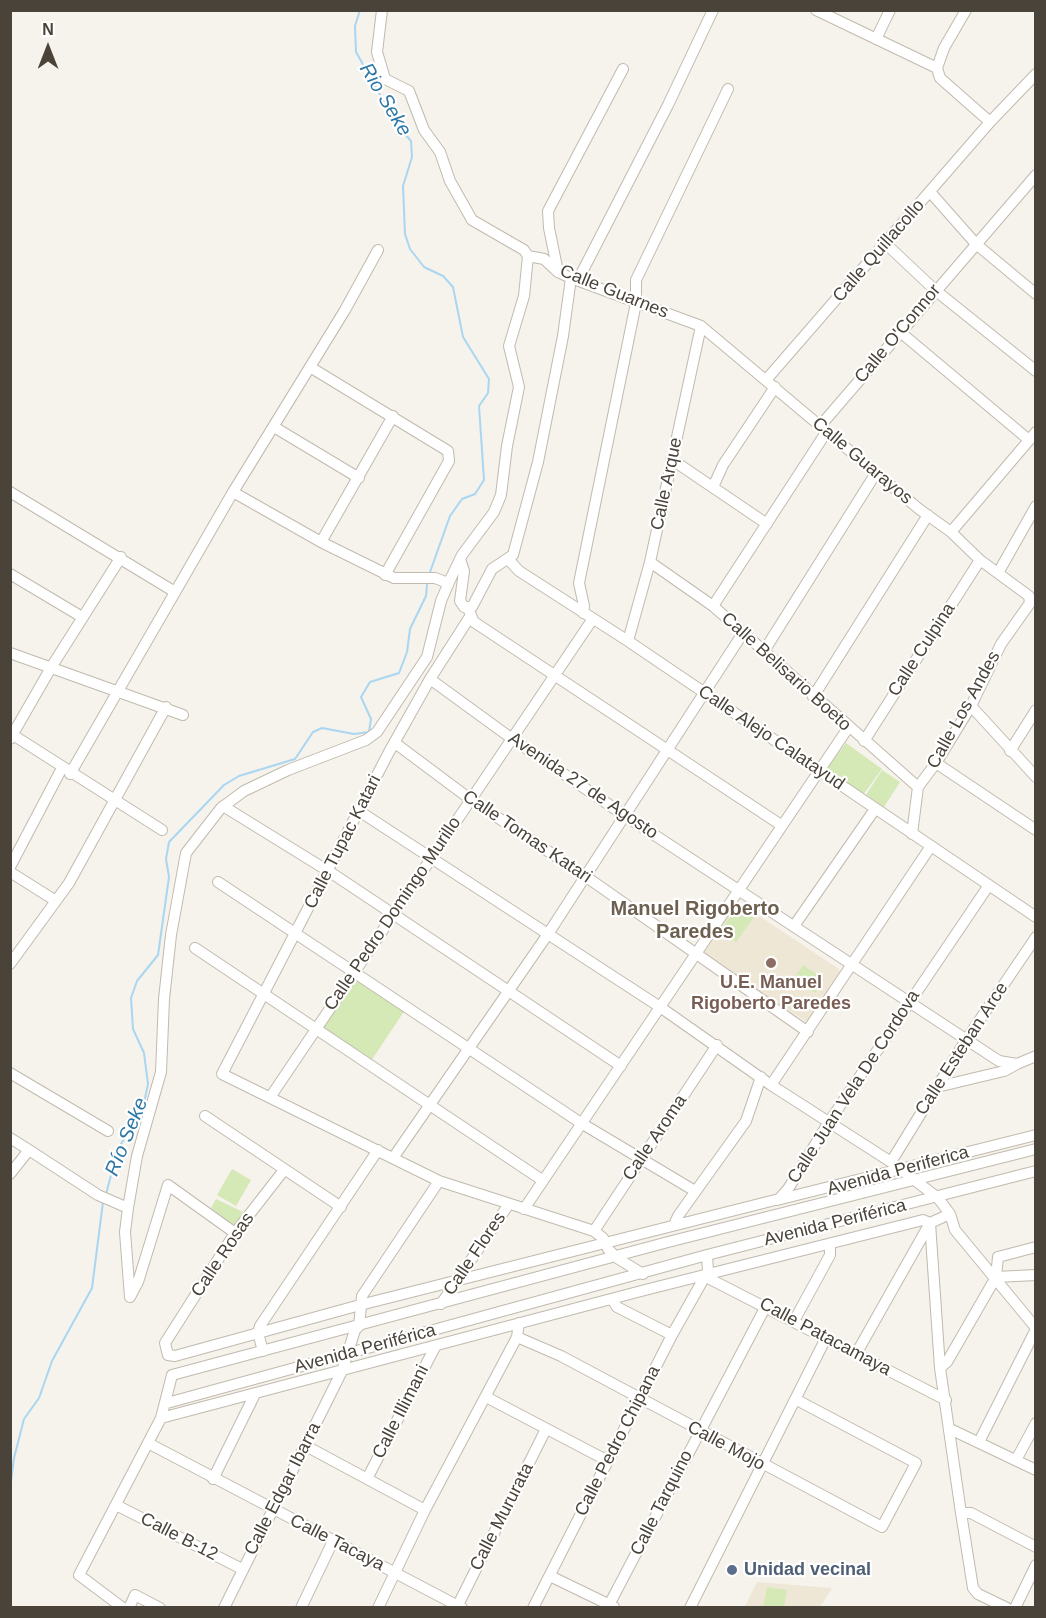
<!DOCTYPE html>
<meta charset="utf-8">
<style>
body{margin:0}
#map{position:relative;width:1046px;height:1618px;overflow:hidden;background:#f6f2ec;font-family:Helvetica,sans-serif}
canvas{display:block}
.frame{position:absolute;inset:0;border:12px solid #4a4339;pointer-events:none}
.north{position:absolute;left:18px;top:18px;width:60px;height:60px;-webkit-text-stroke:4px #fff;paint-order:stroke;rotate:0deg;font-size:16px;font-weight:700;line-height:24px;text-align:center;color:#4a4339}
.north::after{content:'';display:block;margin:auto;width:21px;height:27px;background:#4a4339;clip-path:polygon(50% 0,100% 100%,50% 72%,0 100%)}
</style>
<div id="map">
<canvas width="1046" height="1618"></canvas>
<div class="frame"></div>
<div class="north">N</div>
</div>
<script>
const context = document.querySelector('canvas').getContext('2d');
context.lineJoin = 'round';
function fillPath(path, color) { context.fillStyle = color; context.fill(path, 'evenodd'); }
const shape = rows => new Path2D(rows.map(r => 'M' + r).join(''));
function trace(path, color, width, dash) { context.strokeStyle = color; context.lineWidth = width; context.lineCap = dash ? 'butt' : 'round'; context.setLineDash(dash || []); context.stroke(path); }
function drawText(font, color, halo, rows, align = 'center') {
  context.font = font + ' Helvetica,sans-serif'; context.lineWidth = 4.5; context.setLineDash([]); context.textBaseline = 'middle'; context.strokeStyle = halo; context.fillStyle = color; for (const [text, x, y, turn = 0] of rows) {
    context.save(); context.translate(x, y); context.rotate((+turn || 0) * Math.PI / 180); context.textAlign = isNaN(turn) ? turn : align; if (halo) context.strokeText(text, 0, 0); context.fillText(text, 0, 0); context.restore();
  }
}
const education = shape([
 [735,903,740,903,839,969,840,972,807,1022,702,955],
 [757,1582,832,1588,820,1607,744,1608]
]);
const green = shape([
 [846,743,882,769,863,795,827,769],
 [882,770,900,782,884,807,866,795],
 [738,906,754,917,736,942,720,931],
 [803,965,824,979,815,993,794,979],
 [355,977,405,1010,371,1061,321,1028],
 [232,1169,251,1180,236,1206,217,1195],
 [216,1199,243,1212,237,1222,232,1225,211,1208],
 [767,1587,787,1590,784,1607,763,1607]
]);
const stream = shape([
 [360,10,355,26,356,52,397,125,411,141,412,157,403,186,405,234,410,249,424,267,443,276,453,287,463,337,489,379,488,393,479,406,484,480,475,494,462,499,450,516,430,572],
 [106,1194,118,1149,143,1108,148,1084,144,1053,133,1029,131,998,137,981,158,955,169,877,166,859,169,842,224,785,239,776,295,759,313,732,322,728,354,734,369,732,371,719,361,697,370,682,399,673,407,652,410,629,426,596,427,585],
 [10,1488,14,1458,24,1419,39,1398,52,1361,92,1288,103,1202],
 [10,1529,10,1567]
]);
const minor = shape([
 [816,10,937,68],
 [966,10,944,48,937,68,940,78,990,122],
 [876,39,890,10],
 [931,193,976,244,1036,294],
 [885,243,935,290,1036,371],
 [528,256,544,259,558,272,571,278,701,326,919,509,951,532,980,560,1029,596,1030,603,1001,644,971,706,936,763,918,787,912,834],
 [558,272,549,228,548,211,623,69],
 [578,280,668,105,713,10],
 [899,331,1029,440],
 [310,367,448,451,449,461,385,575],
 [766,380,990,122,1036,74],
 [821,425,1036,175],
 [274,427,359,478],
 [671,459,767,524],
 [713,487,723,465,775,387],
 [10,492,175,592],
 [233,492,321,542,393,416],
 [951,532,1036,432],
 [321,542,394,578,435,578,448,583],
 [460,559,464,571,460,601,464,607,472,607,492,569,513,555,538,462,563,336,571,278],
 [508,559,519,571,628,641,1036,917],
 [650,562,713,606,918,787],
 [998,573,1036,506],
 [10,574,82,617],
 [713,606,827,431],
 [469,611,474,622,781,825],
 [583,613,584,606,579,583,636,303,636,280,728,89],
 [471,615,430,679,389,752,222,1074,439,1181,594,1231,603,1238,608,1249,617,1258,643,1274],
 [628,641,650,562,701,326],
 [764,651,876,473],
 [10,653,183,715],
 [430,679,511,738,624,815,999,1061,1017,1064,1036,1056],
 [813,697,928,515],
 [971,706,1036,777],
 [13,735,162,830],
 [10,739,52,666,121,557],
 [864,741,980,560],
 [395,743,470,799,585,876,808,1032],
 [1010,751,1036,710],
 [936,763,1036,830],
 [70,774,233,492,345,310,378,250],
 [223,806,333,874,621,1066],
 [359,811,660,1007,771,1085,891,1162,938,1198,950,1214,955,1230,1036,1328],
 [10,867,62,768],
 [10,872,56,901],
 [218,882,581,1123,695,1191],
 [794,926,875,809],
 [195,948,542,1180],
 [10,964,69,883,166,707],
 [10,1073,108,1131],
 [771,1085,931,846],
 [937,1087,1004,1071,1017,1064],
 [271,1096,592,620],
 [205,1116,341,1207],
 [10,1138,29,1150],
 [393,1158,548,934,743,633],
 [891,1162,966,1040,1036,937],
 [284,1170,235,1233,165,1343,168,1355,175,1356,360,1305,779,1199,788,1189,829,1122,989,885],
 [10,1174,29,1150,98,1195,128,1208],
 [777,1200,1036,1135],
 [524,1209,848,728],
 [950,1214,930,1223,940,1368,961,1513,973,1588,978,1594,1007,1608],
 [674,1225,678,1216,746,1121,761,1077],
 [594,1231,717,1045],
 [704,1276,946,1400],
 [996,1277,1036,1275],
 [130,1297,125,1232,128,1208,137,1156,161,1072,164,999,171,935,186,853,221,808,244,791,288,770,366,740,377,732,427,657,441,601,450,580,462,555,494,512,501,495,507,446,519,387,509,346,524,296,528,256,524,250,472,220,450,181,440,152,424,130,409,91,385,79,377,52,382,10],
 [130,1297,138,1282,168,1185,235,1233],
 [612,1299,617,1307,672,1335],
 [441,1304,509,1204],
 [794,1321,830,1255,830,1244],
 [519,1323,517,1337,561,1356,882,1527,916,1463,795,1399],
 [263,1351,258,1333,260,1326,378,1150],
 [940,1368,947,1362,996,1277,998,1257,1036,1247],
 [486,1397,608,1461],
 [167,1403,707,1255,1036,1171],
 [161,1418,645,1290,923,1220,930,1223,856,1354],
 [950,1429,1036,1470],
 [979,1442,1036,1329],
 [148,1443,462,1608],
 [306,1446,425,1510],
 [1016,1460,1036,1423],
 [368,1477,435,1347],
 [213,1479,255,1394],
 [116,1505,242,1569],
 [961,1513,971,1513,1036,1547],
 [550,1576,614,1607],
 [458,1605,546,1429],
 [609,1605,766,1306],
 [123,1608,79,1575,161,1418,172,1375,668,1242,1036,1149],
 [129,1608,135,1595,160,1608],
 [224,1608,342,1371,355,1330,359,1326,362,1296,439,1181],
 [301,1608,333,1541],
 [378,1608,425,1510,517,1337],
 [533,1608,672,1335,708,1271,707,1255],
 [690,1608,826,1338],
 [1015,1608,1036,1565]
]);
const markers = [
 [771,963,6,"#8d6e63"],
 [732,1570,6,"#5c6f8a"]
];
const streetNames = [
 ["Calle Quillacollo",879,251,-49],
 ["Calle Guarnes",614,292,22],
 ["Calle O'Connor",898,334,-50],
 ["Calle Guarayos",862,461,40],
 ["Calle Arque",667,484,-78],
 ["Calle Culpina",922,650,-57],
 ["Calle Belisario Boeto",786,672,42],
 ["Calle Los Andes",964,710,-61],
 ["Calle Alejo Calatayud",771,738,34],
 ["Avenida 27 de Agosto",583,786,34],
 ["Calle Tomas Katari",527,837,34],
 ["Calle Tupac Katari",343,842,-63],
 ["Calle Pedro Domingo Murillo",393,914,-56],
 ["Calle Esteban Arce",962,1049,-57],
 ["Calle Juan Vela De Cordova",854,1087,-57],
 ["Calle Aroma",655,1138,-56],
 ["Avenida Periferica",898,1171,-15],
 ["Avenida Periférica",835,1223,-14],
 ["Calle Flores",475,1254,-56],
 ["Calle Rosas",223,1255,-56],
 ["Calle Patacamaya",825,1337,28],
 ["Avenida Periférica",365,1349,-15],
 ["Calle Illimani",401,1412,-63],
 ["Calle Pedro Chipana",618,1441,-63],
 ["Calle Mojo",726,1446,28],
 ["Calle Edgar Ibarra",283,1489,-63],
 ["Calle Tarquino",662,1503,-63],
 ["Calle Mururata",502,1517,-63],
 ["Calle B-12",179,1537,27],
 ["Calle Tacaya",337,1543,27]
];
const educationNames = [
 ["U.E. Manuel",771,983],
 ["Rigoberto Paredes",771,1004]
];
const serviceNames = [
 ["Unidad vecinal",744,1570]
];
const waterNames = [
 ["Rio Seke",385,100,59],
 ["Río Seke",127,1137,-68]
];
const neighbourhoodNames = [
 ["Manuel Rigoberto",695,909],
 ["Paredes",695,932]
];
fillPath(education, '#efe7d6');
fillPath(green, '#d4e9b5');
trace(stream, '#a9d6f1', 2);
trace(minor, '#c1baae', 12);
trace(minor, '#fff', 10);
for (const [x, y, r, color] of markers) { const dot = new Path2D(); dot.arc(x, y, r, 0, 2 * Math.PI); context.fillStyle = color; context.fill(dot); trace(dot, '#fff', 2); }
drawText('18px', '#4a4339', '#fff', streetNames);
drawText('bold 18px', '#785e54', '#fff', educationNames);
drawText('bold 18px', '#4e5e75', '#fff', serviceNames, 'left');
drawText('italic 20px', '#2d78a7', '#fff', waterNames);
drawText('bold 20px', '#6d6050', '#fff', neighbourhoodNames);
</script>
